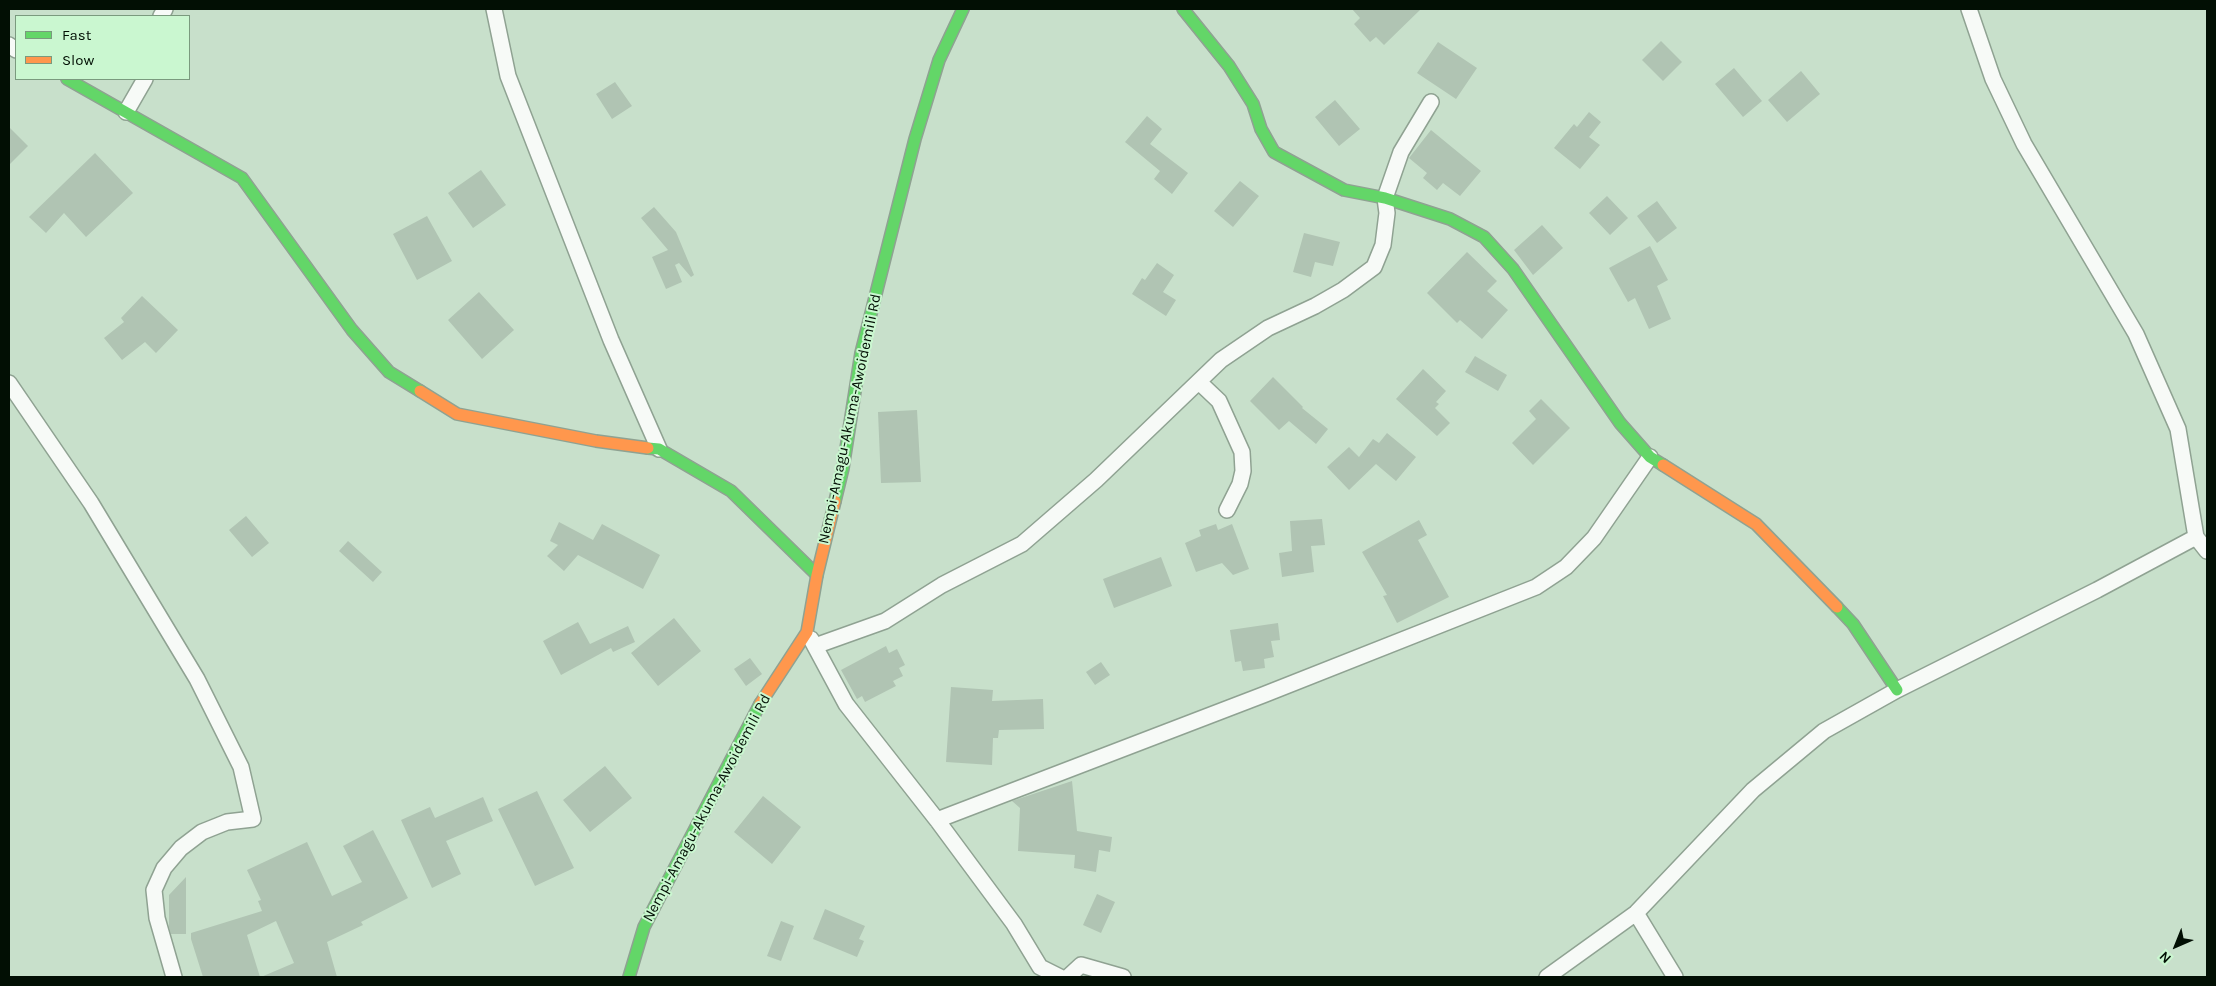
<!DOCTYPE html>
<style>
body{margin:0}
#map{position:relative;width:2216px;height:986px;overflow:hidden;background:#c8e0cb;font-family:Karla,sans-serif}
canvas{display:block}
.frame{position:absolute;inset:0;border:10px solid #020f04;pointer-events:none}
.legend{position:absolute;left:15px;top:15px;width:175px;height:65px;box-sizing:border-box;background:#caf7d0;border:1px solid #7a9a7e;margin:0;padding:6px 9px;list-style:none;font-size:15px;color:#020f04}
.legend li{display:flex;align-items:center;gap:10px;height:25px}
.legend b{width:25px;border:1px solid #7a9a7e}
.north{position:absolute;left:2151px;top:921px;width:50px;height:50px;-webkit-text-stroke:4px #caf7d0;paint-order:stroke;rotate:224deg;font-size:14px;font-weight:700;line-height:20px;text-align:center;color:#020f04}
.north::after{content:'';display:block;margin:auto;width:18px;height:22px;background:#020f04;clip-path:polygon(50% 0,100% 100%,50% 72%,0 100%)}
</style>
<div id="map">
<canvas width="2216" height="986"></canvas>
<div class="frame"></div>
<ul class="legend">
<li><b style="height:6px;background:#63d668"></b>Fast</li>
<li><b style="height:6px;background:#ff974d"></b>Slow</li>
</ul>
<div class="north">N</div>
</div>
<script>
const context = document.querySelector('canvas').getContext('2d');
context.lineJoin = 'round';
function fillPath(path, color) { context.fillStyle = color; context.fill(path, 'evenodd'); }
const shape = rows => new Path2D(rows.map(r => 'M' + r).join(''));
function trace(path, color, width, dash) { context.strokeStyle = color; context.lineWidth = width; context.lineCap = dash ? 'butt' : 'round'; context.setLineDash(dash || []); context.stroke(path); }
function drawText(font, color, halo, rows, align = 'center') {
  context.font = font + ' Karla,sans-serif'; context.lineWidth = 4; context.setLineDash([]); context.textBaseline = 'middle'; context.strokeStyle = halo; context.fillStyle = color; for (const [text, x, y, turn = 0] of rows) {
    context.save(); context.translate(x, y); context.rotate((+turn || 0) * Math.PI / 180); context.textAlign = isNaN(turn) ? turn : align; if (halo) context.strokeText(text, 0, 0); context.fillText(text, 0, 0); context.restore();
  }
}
const building = shape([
 [1352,9,1421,9,1384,45,1376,37,1370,42,1354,24,1360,18],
 [1661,41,1682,62,1663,81,1642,60],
 [1438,42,1477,68,1456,99,1417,73],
 [1734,68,1762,101,1743,117,1715,84],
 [1801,71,1820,94,1787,122,1768,100],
 [615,82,632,106,612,119,596,94],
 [1335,100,1360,129,1339,146,1315,117],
 [1589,112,1601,122,1589,137,1600,145,1580,169,1554,148,1574,124,1577,127],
 [1147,116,1162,129,1150,144,1188,173,1172,194,1154,179,1160,171,1125,142],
 [9,127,28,146,9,165],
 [1431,130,1481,171,1460,196,1443,183,1437,190,1423,178,1427,173,1409,158],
 [95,153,133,193,86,237,64,213,46,233,29,217],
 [481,170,506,205,473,228,448,193],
 [1240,181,1259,196,1233,227,1214,211],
 [1607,196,1628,218,1610,235,1589,213],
 [1657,201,1677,228,1657,243,1637,216],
 [654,207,676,232,694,275,691,277,679,263,675,265,682,282,666,289,652,257,668,250,641,218],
 [427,216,452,261,417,280,393,234],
 [1542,225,1563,248,1533,275,1514,250],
 [1304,233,1340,242,1333,266,1315,262,1311,277,1293,272],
 [1650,246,1668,280,1657,286,1671,319,1649,329,1635,298,1628,302,1609,268],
 [1467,252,1497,281,1487,291,1508,310,1482,339,1460,320,1457,323,1427,293],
 [1157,263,1174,275,1163,292,1176,300,1166,316,1132,294,1142,278,1145,280],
 [479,292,514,330,482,359,448,320],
 [142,296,178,330,156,353,145,342,122,360,104,338,124,322,121,318],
 [1475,356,1507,375,1498,391,1465,372],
 [1423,369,1446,391,1436,402,1439,404,1435,408,1450,423,1437,436,1396,399],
 [1273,377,1303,407,1302,408,1328,429,1316,444,1289,421,1279,430,1250,401],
 [1541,399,1570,428,1533,465,1512,443,1536,419,1529,411],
 [917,410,921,482,881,483,878,412],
 [1387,433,1416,457,1396,481,1376,464,1349,490,1327,467,1349,447,1359,457,1373,439,1379,443],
 [246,516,269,543,252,557,229,530],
 [1322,519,1325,545,1311,546,1314,572,1282,577,1279,553,1292,551,1290,521],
 [1419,520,1427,535,1418,540,1449,597,1397,623,1383,596,1387,595,1362,552],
 [559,522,593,540,602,524,660,555,643,589,578,555,564,571,547,556,558,545,550,541],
 [1216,524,1218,530,1232,524,1249,569,1233,575,1222,563,1196,572,1185,543,1201,536,1199,530],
 [348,541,382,572,373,582,339,551],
 [1161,557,1172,586,1114,608,1103,579],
 [674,618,701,651,658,686,631,653],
 [578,622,590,644,628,626,635,642,613,652,611,648,561,675,543,641],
 [1278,623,1280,640,1271,641,1274,657,1264,659,1265,668,1243,671,1241,661,1235,662,1230,630],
 [886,646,889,653,897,649,905,665,899,668,903,676,893,681,896,686,865,702,862,696,857,699,841,670],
 [750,658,762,674,746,686,734,669],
 [1101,662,1110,675,1095,685,1086,672],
 [951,687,993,690,992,701,1043,699,1044,729,999,730,998,738,993,738,992,765,946,762],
 [605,766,632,798,590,832,563,800],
 [1072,781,1077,831,1112,837,1110,852,1099,850,1096,872,1074,868,1075,855,1018,851,1020,808,1012,801],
 [537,791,574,868,535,886,498,809],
 [763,796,801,827,772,864,734,832],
 [483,797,493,821,446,841,461,874,432,888,401,820,430,807,435,818],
 [373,830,408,898,361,922,363,925,327,942,337,977,261,977,294,963,276,921,247,935,260,977,203,977,191,939,191,933,262,911,258,901,261,900,247,870,307,842,332,896,362,882,343,846],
 [186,877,186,934,171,934,169,927,169,895],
 [1097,894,1115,902,1101,933,1083,925],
 [825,909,865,926,859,939,864,941,857,957,813,939],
 [781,921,794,926,781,961,767,956]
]);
const street = shape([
 [494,9,508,76,611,340,659,449],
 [1969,9,1993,79,2024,144,2136,334,2178,429,2196,537,2207,551],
 [161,16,165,9],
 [9,45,16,50],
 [126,112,145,79],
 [1199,382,1219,401,1242,452,1243,471,1240,484,1227,510],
 [9,383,91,503,197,679,241,767,253,819,227,822,202,832,181,848,164,868,154,890,157,918,174,977],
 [811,639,846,704,937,820,1014,924,1040,967,1060,977],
 [815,646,885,621,942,585,1022,544,1096,480,1221,360,1268,328,1315,306,1343,290,1374,267,1383,245,1387,213,1385,198,1401,152,1431,102],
 [937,820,1263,695,1536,587,1566,567,1594,538,1650,457],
 [1636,913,1675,977],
 [1068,977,1081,965,1123,977],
 [1547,977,1636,913,1753,790,1824,731,1897,690,2097,590,2196,537]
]);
const fast = shape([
 [1183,9,1229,66,1253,104,1261,129,1274,152,1344,190,1385,198,1450,219,1484,237,1513,269,1620,423,1650,457,1663,465],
 [67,79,242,178,352,330,389,372,420,391],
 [648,448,659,449,731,491,817,575],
 [835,501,843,468,861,353,915,139,939,60,963,9],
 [1837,607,1853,624,1897,690],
 [629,977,644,927,760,704]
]);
const slow = shape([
 [420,391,457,414,596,441,648,448],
 [1663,465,1756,524,1837,607],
 [760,704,807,632,817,575,835,501]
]);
const streetNames = [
 ["Nempi-Amagu-Akuma-Awoidemili Rd",850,419,-78],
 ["Nempi-Amagu-Akuma-Awoidemili Rd",707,808,-62]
];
fillPath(building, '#b0c4b3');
trace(street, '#8fa292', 18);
trace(fast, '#8fa292', 14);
trace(slow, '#8fa292', 14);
trace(street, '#f7faf7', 15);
trace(fast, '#63d668', 11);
trace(slow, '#ff974d', 11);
drawText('15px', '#020f04', '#caf7d0', streetNames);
</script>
